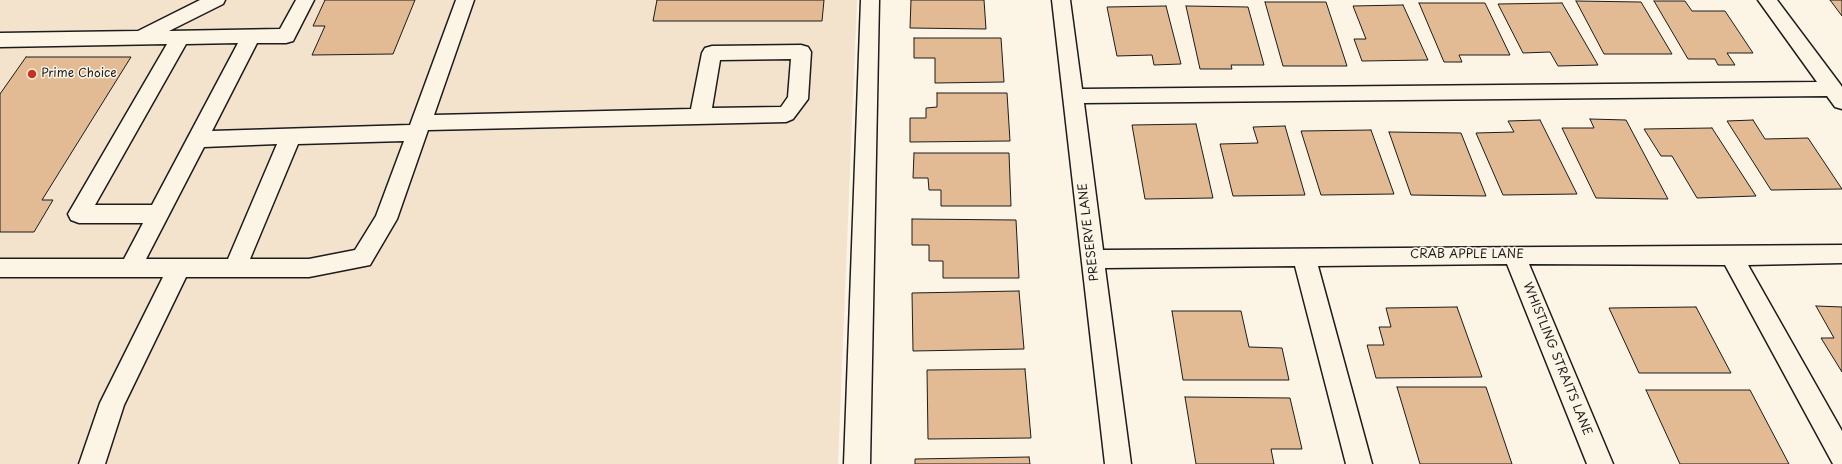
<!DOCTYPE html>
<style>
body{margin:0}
canvas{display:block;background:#fcf5e5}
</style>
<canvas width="1842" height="464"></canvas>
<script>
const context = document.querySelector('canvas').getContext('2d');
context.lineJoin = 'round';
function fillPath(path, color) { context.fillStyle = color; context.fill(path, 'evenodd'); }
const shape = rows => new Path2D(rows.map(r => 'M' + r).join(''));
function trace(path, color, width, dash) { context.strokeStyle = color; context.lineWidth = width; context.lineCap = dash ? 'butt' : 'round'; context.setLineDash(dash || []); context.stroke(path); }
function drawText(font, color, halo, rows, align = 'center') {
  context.font = font + ' "Playpen Sans",sans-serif'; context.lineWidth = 3; context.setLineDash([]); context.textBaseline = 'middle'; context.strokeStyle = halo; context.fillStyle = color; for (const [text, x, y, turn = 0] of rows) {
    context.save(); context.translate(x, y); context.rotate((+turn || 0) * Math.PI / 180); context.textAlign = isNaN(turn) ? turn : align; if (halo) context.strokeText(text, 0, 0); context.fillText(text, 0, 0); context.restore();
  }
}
const built = shape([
 [0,0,857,0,838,464,0,464]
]);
const building = shape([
 [325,0,415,0,393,54,312,55,325,26,313,26,325,0],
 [657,0,824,0,822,21,653,21,657,0],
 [911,0,984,0,986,29,910,28,911,0],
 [1830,0,1842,0,1842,16,1830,0],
 [1576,1,1641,2,1672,54,1604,54,1576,1],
 [1654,1,1685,1,1692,11,1725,11,1753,53,1727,53,1735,65,1718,65,1715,59,1688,59,1654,1],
 [1265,2,1326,2,1347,66,1283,66,1265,2],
 [1419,3,1485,3,1510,55,1459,55,1462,62,1444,62,1419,3],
 [1562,3,1598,65,1558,66,1550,52,1523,53,1498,4,1562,3],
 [1403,5,1428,60,1362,61,1354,39,1366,39,1353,6,1403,5],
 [1166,6,1181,64,1154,65,1152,55,1117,56,1107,7,1166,6],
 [1186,6,1248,7,1264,65,1231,65,1232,69,1200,69,1186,6],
 [914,38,1001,38,1004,82,935,83,935,58,914,58,914,38],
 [26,57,131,57,42,200,53,200,34,232,0,232,0,94,26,57],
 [937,93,1007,93,1010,141,910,142,910,118,926,118,926,108,937,107,937,93],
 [1590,119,1626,120,1668,199,1596,198,1562,128,1594,128,1590,119],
 [1540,120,1577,194,1503,195,1476,133,1514,132,1508,121,1540,120],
 [1753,120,1765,139,1808,138,1842,189,1771,190,1727,121,1753,120],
 [1196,124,1213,198,1145,199,1132,125,1196,124],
 [1285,126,1305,195,1233,196,1220,144,1258,143,1253,127,1285,126],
 [1712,128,1756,196,1697,198,1672,156,1661,156,1644,129,1712,128],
 [1371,130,1394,194,1321,195,1301,131,1371,130],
 [1389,132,1461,133,1486,196,1411,195,1389,132],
 [914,153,1009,153,1011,206,941,206,941,190,929,190,928,178,913,178,914,153],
 [912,219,1016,220,1019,278,943,278,943,261,929,261,929,245,912,245,912,219],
 [1019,291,1024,349,913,351,912,293,1019,291],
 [1816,306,1842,307,1842,372,1821,338,1834,338,1816,306],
 [1457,307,1482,377,1376,378,1367,345,1384,345,1379,327,1391,327,1386,308,1457,307],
 [1696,307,1731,373,1639,373,1609,308,1696,307],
 [1172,311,1241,311,1249,347,1282,348,1289,380,1183,380,1172,311],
 [1025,369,1031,438,928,439,927,370,1025,369],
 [1397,387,1486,387,1512,464,1420,464,1397,387],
 [1646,390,1750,390,1789,464,1680,464,1646,390],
 [1185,397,1290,398,1302,449,1271,449,1274,464,1196,464,1185,397],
 [1029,457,1030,464,915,464,915,459,1029,457]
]);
const minor = shape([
 [200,0,225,0,223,4,169,31,280,29,296,0,314,0,293,41,286,43,257,43,212,131,410,125,456,0,474,0,434,115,691,109,702,53,705,48,712,46,801,45,808,47,811,52,808,99,793,119,786,122,428,130,397,219,370,265,309,277,186,277,124,405,105,464,79,464,100,403,163,277,0,277,0,259,124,259,143,223,79,223,71,220,68,214,167,44,0,47,0,33,138,31,200,0],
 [238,43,152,205,95,205,186,44,238,43],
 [791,59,788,97,781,107,712,108,720,60,791,59],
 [404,141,376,216,355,250,309,259,250,259,298,144,404,141],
 [277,144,228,259,146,259,204,147,277,144],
 [861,0,879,0,870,464,844,464,861,0],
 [1052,0,1070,0,1082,89,1817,82,1758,0,1777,0,1840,84,1842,87,1842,109,1835,107,1827,96,1084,103,1103,250,1842,245,1842,263,1748,265,1842,431,1842,464,1833,464,1725,265,1529,264,1613,464,1587,464,1507,264,1318,266,1372,464,1346,464,1295,266,1105,268,1131,464,1105,464,1052,0]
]);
const markers = [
 [32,74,5,"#c8321e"]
];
const poiNames = [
 ["Prime Choice",41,74]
];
const streetNames = [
 ["PRESERVE LANE",1089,232,-97],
 ["CRAB APPLE LANE",1467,255],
 ["WHISTLING STRAITS LANE",1557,359,68]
];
fillPath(built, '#f4e3cc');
fillPath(building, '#e2ba93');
trace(building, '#1c1c1c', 1);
trace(minor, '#1c1c1c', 3);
fillPath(minor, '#fcf5e5');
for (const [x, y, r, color] of markers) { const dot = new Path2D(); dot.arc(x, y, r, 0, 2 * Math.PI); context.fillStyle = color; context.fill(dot); trace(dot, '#fcf5e5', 1.5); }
drawText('12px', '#1c1c1c', '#fcf5e5', poiNames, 'left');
drawText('12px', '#1c1c1c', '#fcf5e5', streetNames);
</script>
